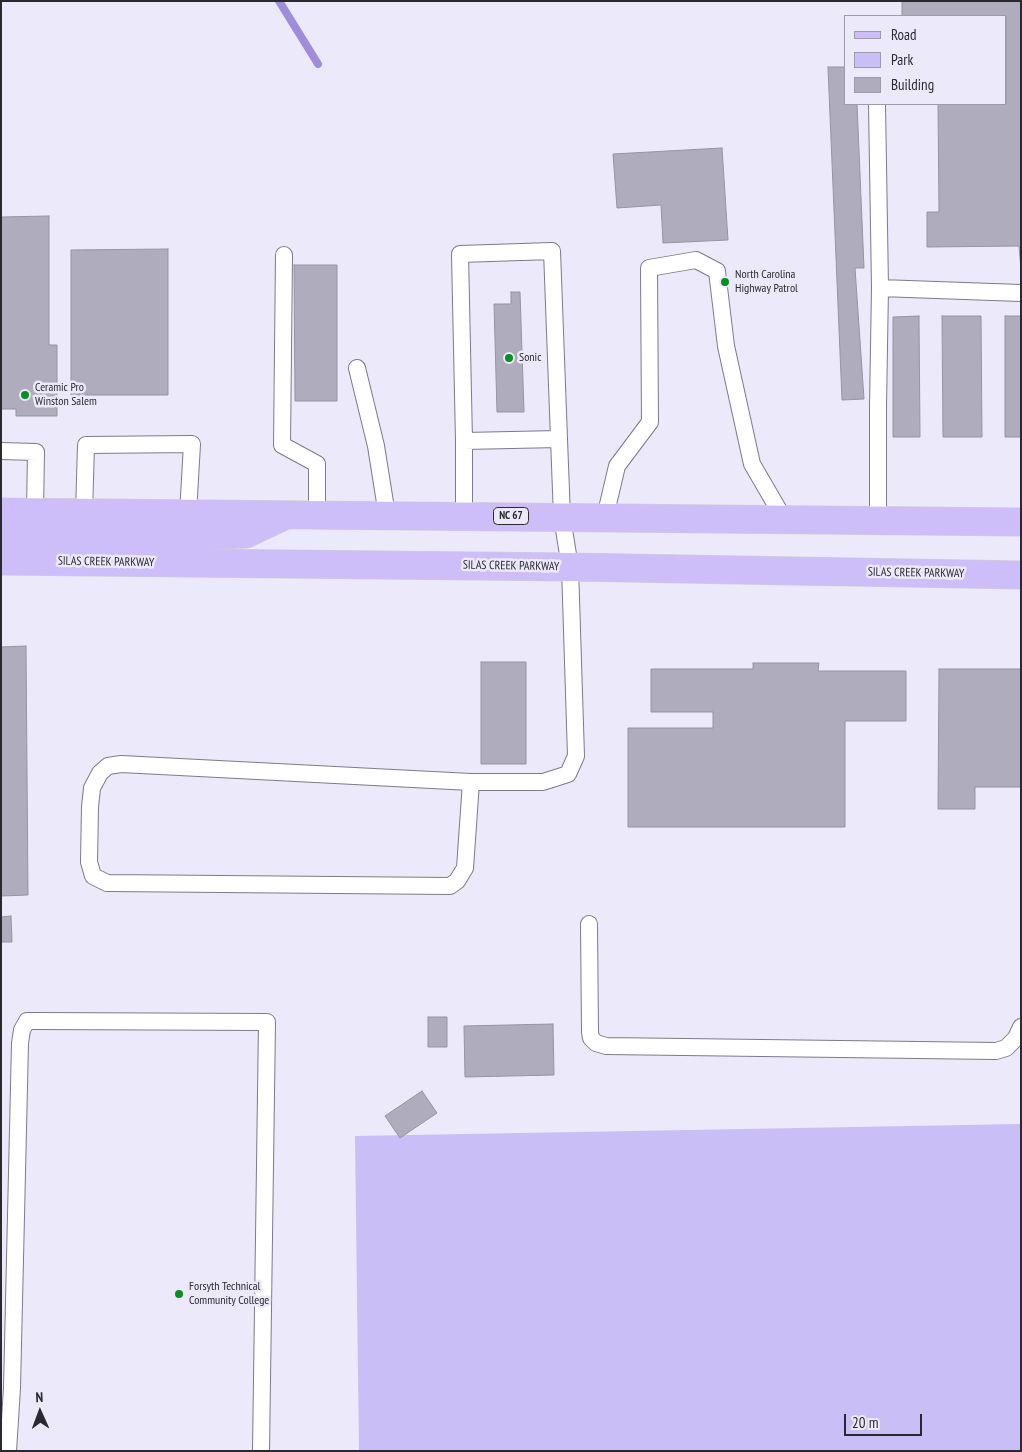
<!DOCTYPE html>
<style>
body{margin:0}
#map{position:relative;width:1022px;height:1452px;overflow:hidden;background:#ece9fa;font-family:"PT Sans Narrow",sans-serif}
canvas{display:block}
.frame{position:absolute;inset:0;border:2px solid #2b2930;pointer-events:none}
.legend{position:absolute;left:844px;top:15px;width:162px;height:90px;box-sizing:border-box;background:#ece9fa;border:1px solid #9f9ca9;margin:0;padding:6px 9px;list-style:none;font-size:15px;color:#2b2930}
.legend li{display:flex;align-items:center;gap:10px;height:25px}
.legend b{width:25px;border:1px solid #9f9ca9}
.north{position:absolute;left:15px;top:1387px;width:50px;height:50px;-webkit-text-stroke:4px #ece9fa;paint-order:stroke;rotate:358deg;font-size:14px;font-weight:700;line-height:20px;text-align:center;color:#2b2930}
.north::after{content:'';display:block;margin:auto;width:18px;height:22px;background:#2b2930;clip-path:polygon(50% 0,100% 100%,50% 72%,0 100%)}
.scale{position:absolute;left:844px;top:1414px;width:78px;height:22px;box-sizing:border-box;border:2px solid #2b2930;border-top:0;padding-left:6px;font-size:15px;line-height:18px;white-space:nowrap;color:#2b2930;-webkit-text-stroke:4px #ece9fa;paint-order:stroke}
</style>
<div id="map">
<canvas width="1022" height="1452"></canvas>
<div class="frame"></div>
<ul class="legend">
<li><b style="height:6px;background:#cdbef9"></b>Road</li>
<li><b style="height:14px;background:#cabef7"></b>Park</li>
<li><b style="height:14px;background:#afacbd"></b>Building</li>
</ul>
<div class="north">N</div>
<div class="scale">20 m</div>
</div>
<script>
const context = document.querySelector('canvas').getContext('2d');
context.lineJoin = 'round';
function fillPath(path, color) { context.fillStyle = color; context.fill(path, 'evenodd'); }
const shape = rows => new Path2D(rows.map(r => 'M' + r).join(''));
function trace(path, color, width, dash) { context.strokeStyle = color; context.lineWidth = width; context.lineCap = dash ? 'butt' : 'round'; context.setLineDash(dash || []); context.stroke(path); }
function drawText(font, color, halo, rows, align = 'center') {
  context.font = font + ' "PT Sans Narrow",sans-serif'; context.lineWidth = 5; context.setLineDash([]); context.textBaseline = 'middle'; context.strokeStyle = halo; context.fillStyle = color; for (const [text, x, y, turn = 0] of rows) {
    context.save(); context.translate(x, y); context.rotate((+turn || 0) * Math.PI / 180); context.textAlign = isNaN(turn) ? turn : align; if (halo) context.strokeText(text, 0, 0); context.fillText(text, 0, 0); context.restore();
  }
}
const green = shape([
 [1021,1124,1021,1451,359,1451,355,1136]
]);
const stream = shape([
 [279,1,318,64]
]);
const building = shape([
 [902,1,1021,1,1021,270,1019,246,927,247,927,212,939,212,938,104,1006,104,1006,16,902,16,902,1],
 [828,67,846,67,846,104,857,104,864,268,855,268,864,399,842,400,828,67],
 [722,148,728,240,663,243,661,205,617,208,613,154,722,148],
 [49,216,49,345,57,345,57,416,16,416,16,409,1,409,1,217,49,216],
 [168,249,168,395,71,395,71,250,168,249],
 [294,265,337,265,337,401,295,401,294,265],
 [511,292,520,292,524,412,497,412,494,304,511,304,511,292],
 [919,316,920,437,893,437,893,317,919,316],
 [942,316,981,316,982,437,943,437,942,316],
 [1005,316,1021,316,1021,437,1005,437,1005,316],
 [26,646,28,895,1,896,1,647,26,646],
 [481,662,526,662,526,764,481,764,481,662],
 [753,663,819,663,818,671,906,671,906,721,845,721,845,827,628,827,628,728,713,728,713,712,651,712,651,669,753,669,753,663],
 [939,669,1021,669,1021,787,975,787,975,809,938,809,939,669],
 [11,916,12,942,1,942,1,917,11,916],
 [428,1017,447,1017,447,1047,428,1047,428,1017],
 [553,1024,554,1075,465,1077,464,1026,553,1024],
 [422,1091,437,1113,400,1138,385,1116,422,1091]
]);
const lane = shape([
 [877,104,880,288],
 [284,255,282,445,317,464,317,515],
 [357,368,376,446,387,515],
 [464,441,460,254,552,251,559,439],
 [1,451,36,452,35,512],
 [84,513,86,445,192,444,188,514],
 [464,516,464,441,559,439,562,517,570,567,576,756,568,774,543,782,471,782,121,764,108,766,100,773,92,788,90,807,89,862,93,876,107,883,450,886,457,881,465,868,471,782],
 [605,517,617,466,650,422,649,268,696,260,717,271,726,346,752,464,784,519],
 [878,520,878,406,880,288,1021,293],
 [589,924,590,1032,591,1038,596,1043,606,1046,996,1051,1006,1048,1016,1038,1021,1027],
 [8,1451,12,1388,20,1043,22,1030,27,1021,38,1021,267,1022,261,1451]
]);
const primary = shape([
 [1,512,1021,522],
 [1,533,179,536,246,534,282,517],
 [1,561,570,567,1021,575]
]);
const markers = [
 [725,282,5,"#079022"],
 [509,358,5,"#079022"],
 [25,395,5,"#079022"],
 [179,1294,5,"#079022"]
];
const shields = [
 [511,516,35]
];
const shieldNames = [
 ["NC 67",511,516]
];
const poiNames = [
 ["North Carolina",735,275],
 ["Highway Patrol",735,289],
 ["Sonic",519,358],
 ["Ceramic Pro",35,388],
 ["Winston Salem",35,402],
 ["Forsyth Technical",189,1287],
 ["Community College",189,1301]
];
const streetNames = [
 ["SILAS CREEK PARKWAY",106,562,1],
 ["SILAS CREEK PARKWAY",511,566,1],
 ["SILAS CREEK PARKWAY",916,573,1]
];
fillPath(green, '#cabef7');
trace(stream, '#9f8cda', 8);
fillPath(building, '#afacbd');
trace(building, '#9693a3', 1);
trace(lane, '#7d7a89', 18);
trace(primary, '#d0d0d1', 29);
trace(lane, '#fff', 16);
trace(primary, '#cdbef9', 28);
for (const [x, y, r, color] of markers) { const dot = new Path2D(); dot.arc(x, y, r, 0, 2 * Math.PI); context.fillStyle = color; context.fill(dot); trace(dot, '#ece9fa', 2); }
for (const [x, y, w] of shields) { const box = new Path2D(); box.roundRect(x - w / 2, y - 8.5, w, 17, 4); context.fillStyle = '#ece9fa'; context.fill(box); trace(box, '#2b2930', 1); }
drawText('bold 11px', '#2b2930', null, shieldNames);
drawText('12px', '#2b2930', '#ece9fa', poiNames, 'left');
drawText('12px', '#2b2930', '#ece9fa', streetNames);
</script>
